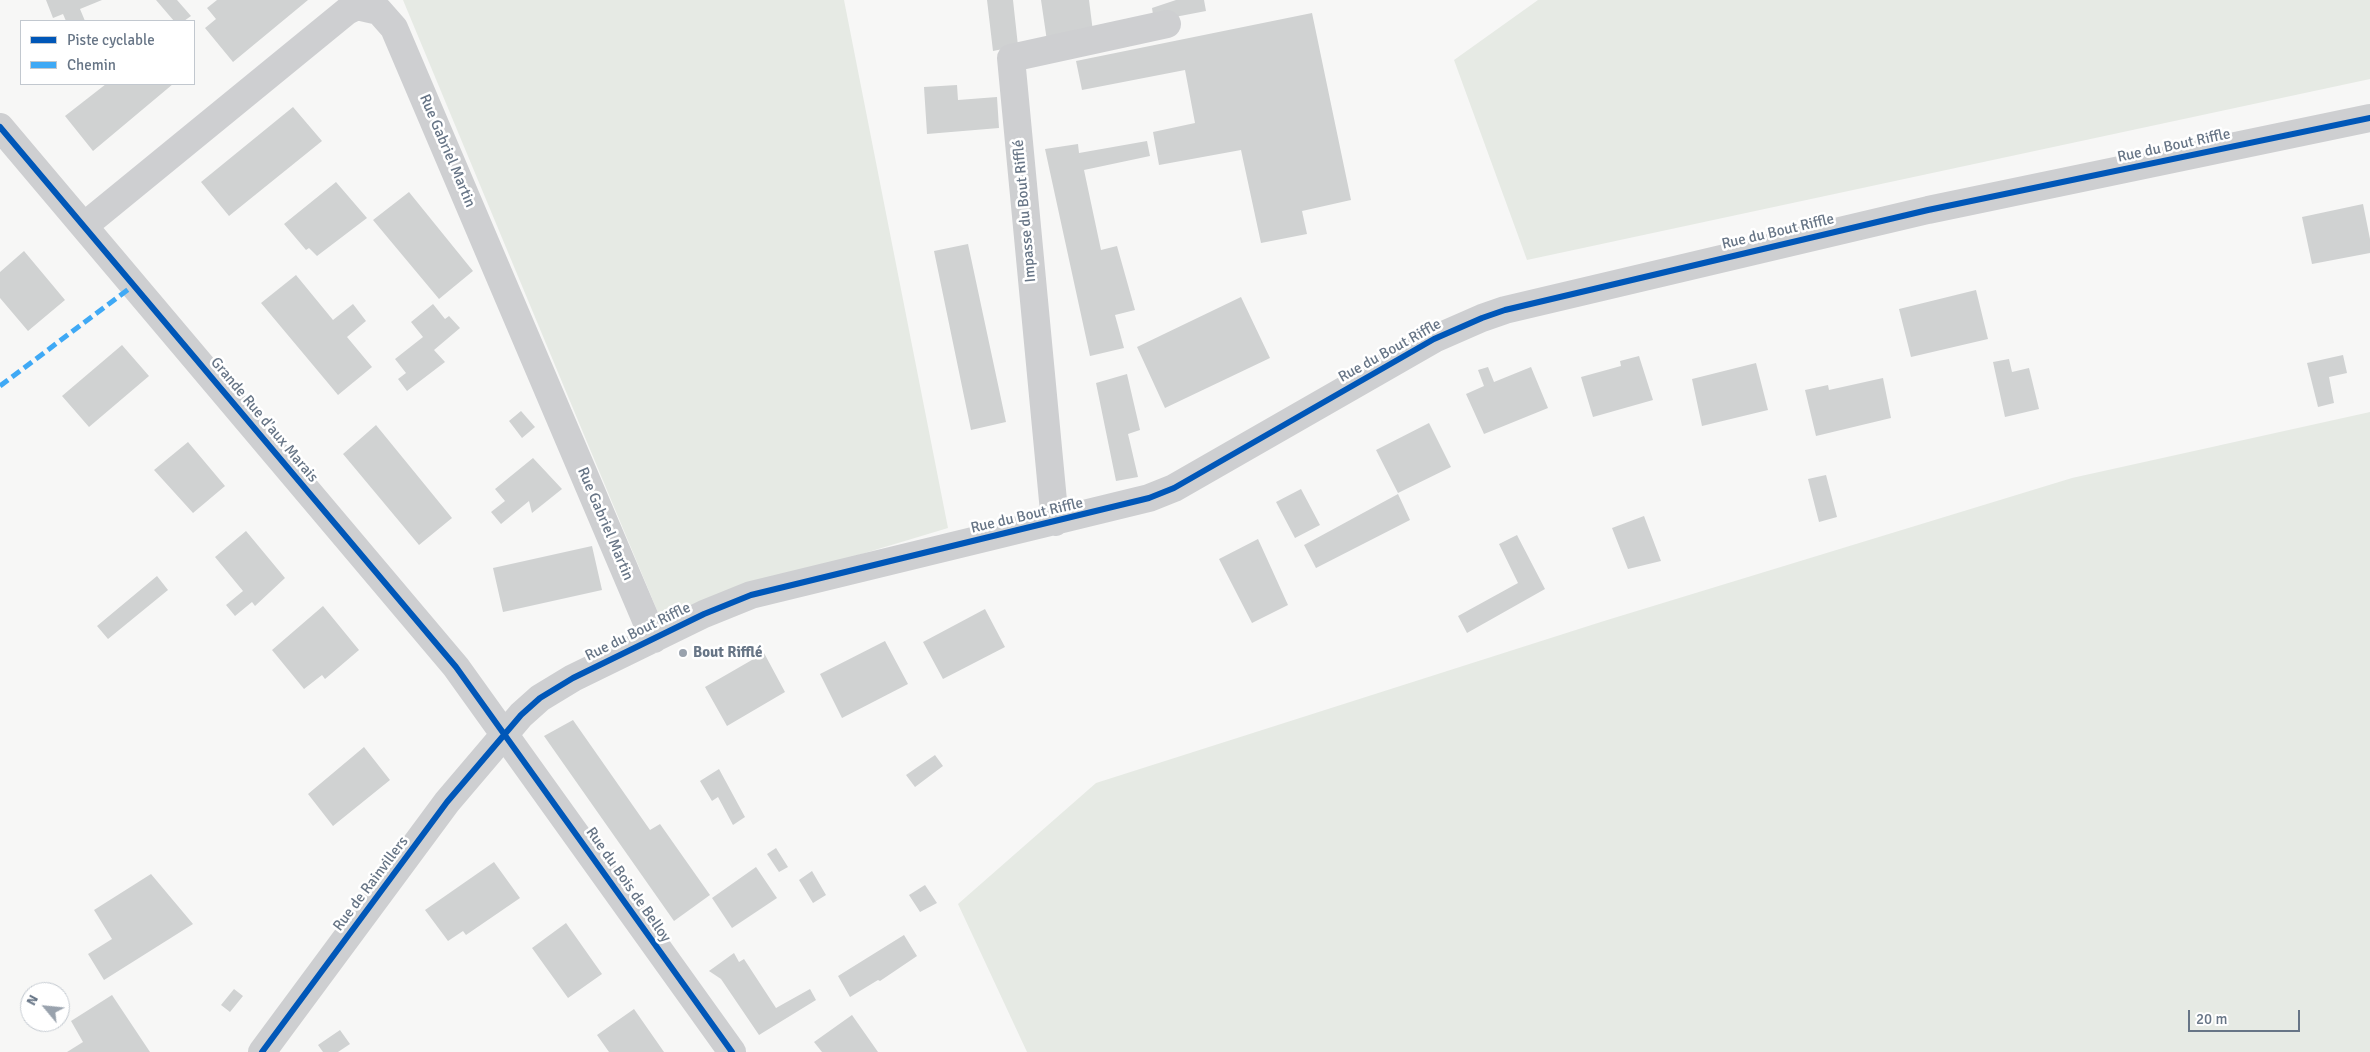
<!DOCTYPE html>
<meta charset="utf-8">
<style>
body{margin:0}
#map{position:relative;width:2370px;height:1052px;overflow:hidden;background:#f7f7f6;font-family:Signika,sans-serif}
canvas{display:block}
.legend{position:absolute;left:20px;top:20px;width:175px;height:65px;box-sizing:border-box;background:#fff;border:1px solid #c2c8cf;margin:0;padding:6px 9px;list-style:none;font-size:15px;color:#677586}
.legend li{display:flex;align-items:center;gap:10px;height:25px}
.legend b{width:25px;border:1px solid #c2c8cf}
.north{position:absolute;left:20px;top:982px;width:50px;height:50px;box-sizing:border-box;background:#fff;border:1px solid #c2c8cf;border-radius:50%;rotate:298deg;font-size:14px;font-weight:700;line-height:20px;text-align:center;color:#677586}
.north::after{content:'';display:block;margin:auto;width:18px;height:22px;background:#99a2ad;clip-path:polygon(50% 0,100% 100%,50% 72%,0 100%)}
.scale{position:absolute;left:2188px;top:1010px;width:112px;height:22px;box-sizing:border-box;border:2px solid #677586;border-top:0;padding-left:6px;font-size:15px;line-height:18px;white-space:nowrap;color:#677586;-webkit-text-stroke:4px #fff;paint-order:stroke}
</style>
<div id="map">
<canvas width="2370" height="1052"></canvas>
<ul class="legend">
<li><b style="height:6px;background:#0057b8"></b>Piste cyclable</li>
<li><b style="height:6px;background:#3fa9f5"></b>Chemin</li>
</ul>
<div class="north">N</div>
<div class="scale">20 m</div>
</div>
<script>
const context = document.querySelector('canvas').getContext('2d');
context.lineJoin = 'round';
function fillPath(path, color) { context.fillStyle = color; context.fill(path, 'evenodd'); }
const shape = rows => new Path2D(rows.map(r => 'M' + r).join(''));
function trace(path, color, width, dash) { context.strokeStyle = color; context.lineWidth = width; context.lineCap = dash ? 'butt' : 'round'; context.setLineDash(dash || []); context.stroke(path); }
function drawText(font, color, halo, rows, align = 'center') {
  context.font = font + ' Signika,sans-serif'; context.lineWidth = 5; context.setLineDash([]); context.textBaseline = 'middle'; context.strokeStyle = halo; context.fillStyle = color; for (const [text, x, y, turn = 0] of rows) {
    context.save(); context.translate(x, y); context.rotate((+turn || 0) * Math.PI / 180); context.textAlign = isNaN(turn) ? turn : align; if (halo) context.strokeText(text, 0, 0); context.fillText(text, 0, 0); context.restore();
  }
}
const green = shape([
 [403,0,844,0,948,528,659,615],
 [1538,0,2370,0,2370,79,1527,260,1454,60],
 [2370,412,2370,1052,1027,1052,958,904,1096,783,1604,621,2072,478]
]);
const building = shape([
 [46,0,102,0,80,9,85,21,66,21,63,14,53,18],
 [156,0,177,0,191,16,184,21,174,21],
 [217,0,308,0,233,62,205,28,216,19,207,8],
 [987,0,1013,0,1018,46,993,51],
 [1041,0,1089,0,1093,32,1047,41],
 [1176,0,1204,0,1206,11,1154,21,1152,8],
 [1312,13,1351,200,1302,211,1307,234,1261,243,1241,150,1159,165,1153,132,1195,123,1185,70,1082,90,1076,61],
 [106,84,173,84,93,151,65,116],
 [957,85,958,100,997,97,999,128,927,134,924,87],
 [293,107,322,141,229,216,201,182],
 [1147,141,1150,156,1084,170,1101,250,1117,246,1135,310,1115,315,1124,348,1090,356,1045,149,1078,144,1079,153],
 [336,182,367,218,317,256,309,248,306,250,284,224],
 [409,192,473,271,439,299,373,220],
 [2363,204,2370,239,2370,253,2312,264,2302,217],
 [968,244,1006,422,971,430,934,251],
 [24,251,65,300,28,331,0,298,0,272],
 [296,275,333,320,353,304,366,321,347,337,372,367,338,395,261,303],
 [1976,290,1988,339,1911,357,1899,309],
 [1241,297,1270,358,1165,408,1137,347],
 [433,304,445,319,449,316,460,328,434,350,445,362,407,391,398,379,406,373,395,359,423,337,411,322],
 [122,345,149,376,89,427,62,396],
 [2343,355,2347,373,2329,377,2334,403,2318,407,2307,363],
 [1639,356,1653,400,1593,417,1581,377,1621,366,1620,361],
 [2009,359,2012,372,2029,368,2039,409,2005,417,1993,362],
 [1756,363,1768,410,1702,426,1692,379],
 [1488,367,1494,382,1531,367,1548,408,1484,434,1466,394,1484,386,1478,370],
 [1127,374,1140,430,1128,434,1138,477,1116,481,1096,383],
 [1883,378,1891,418,1816,436,1805,390,1828,385,1829,390],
 [521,411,535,427,522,438,509,421],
 [1429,423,1451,467,1398,493,1376,450],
 [376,425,452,518,419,545,343,454],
 [188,442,225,486,193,513,154,470],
 [533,458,562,489,532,513,529,501,501,524,491,512,505,501,495,489],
 [1826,475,1837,517,1819,522,1808,479],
 [1301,489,1320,525,1295,538,1276,502],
 [1398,494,1410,520,1316,568,1304,545],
 [1644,516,1661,561,1628,569,1612,528],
 [246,531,285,578,255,606,252,602,235,616,226,605,243,591,215,557],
 [1517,535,1545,589,1467,633,1458,616,1518,583,1499,544],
 [1258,539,1288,605,1252,623,1219,559],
 [592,546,602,590,503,612,493,568],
 [157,576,168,590,108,639,97,626],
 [323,606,359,650,325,679,322,675,304,689,272,650],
 [985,609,1005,647,943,679,923,642],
 [885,641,908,684,842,718,820,674],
 [764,653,785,692,727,726,705,687],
 [573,720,650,830,660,824,710,895,674,921,544,736],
 [364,747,390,780,333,826,308,794],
 [935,755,943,766,915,787,906,775],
 [719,769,745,817,733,825,718,797,712,801,700,781],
 [776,848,788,867,779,872,767,854],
 [494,862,520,898,466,935,463,931,448,941,425,910],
 [756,867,777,898,732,928,712,898],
 [812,871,826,895,813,903,799,880],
 [151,874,193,924,104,980,88,954,112,939,94,910],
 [925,885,937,903,920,912,909,895],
 [566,923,602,974,568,998,532,948],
 [904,935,917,956,880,981,878,980,850,997,838,976],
 [734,953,739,962,744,959,776,1008,810,989,816,1000,759,1035,721,979,709,971],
 [234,989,243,996,230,1012,221,1005],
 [112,995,150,1052,67,1052,83,1042,71,1021],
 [634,1009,664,1052,609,1052,597,1035],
 [852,1015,878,1052,822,1052,814,1042],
 [340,1030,350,1044,338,1052,323,1052,318,1045]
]);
const minor = shape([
 [0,127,456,667,732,1052],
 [84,226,347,11,357,6,379,11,394,28,654,639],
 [1055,522,1011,58,1167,24],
 [262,1052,447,802,521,715,540,698,573,678,704,614,751,595,1149,498,1174,488,1434,339,1482,318,1505,310,1928,210,2370,118]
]);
const quiet = shape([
 [0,386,134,285]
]);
const cycleway = shape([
 [0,127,456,667,732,1052],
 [262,1052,447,802,521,715,540,698,573,678,704,614,751,595,1149,498,1174,488,1434,339,1482,318,1505,310,1928,210,2370,118]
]);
const markers = [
 [683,653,5,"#99a2ad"]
];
const streetNames = [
 ["Rue du Bout Riffle",2174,146,-12],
 ["Rue Gabriel Martin",447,151,67],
 ["Impasse du Bout Rifflé",1025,211,-95],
 ["Rue du Bout Riffle",1778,232,-13],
 ["Rue du Bout Riffle",1390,351,-29],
 ["Grande Rue d'aux Marais",264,420,50],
 ["Rue du Bout Riffle",1027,516,-13],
 ["Rue Gabriel Martin",605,524,67],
 ["Rue du Bout Riffle",638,632,-26],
 ["Rue de Rainvillers",371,884,-53],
 ["Rue du Bois de Belloy",628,885,55]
];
const poiNames = [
 ["Bout Rifflé",693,653]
];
fillPath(green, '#e6eae4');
fillPath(building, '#d0d2d2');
trace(minor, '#cecfd1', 28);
trace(quiet, '#3fa9f5', 5, [10, 5]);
trace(cycleway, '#0057b8', 6);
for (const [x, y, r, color] of markers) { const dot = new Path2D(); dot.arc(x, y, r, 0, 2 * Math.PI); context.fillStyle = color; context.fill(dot); trace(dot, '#fff', 2); }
drawText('15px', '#677586', '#fff', streetNames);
drawText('bold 15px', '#677586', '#fff', poiNames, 'left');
</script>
